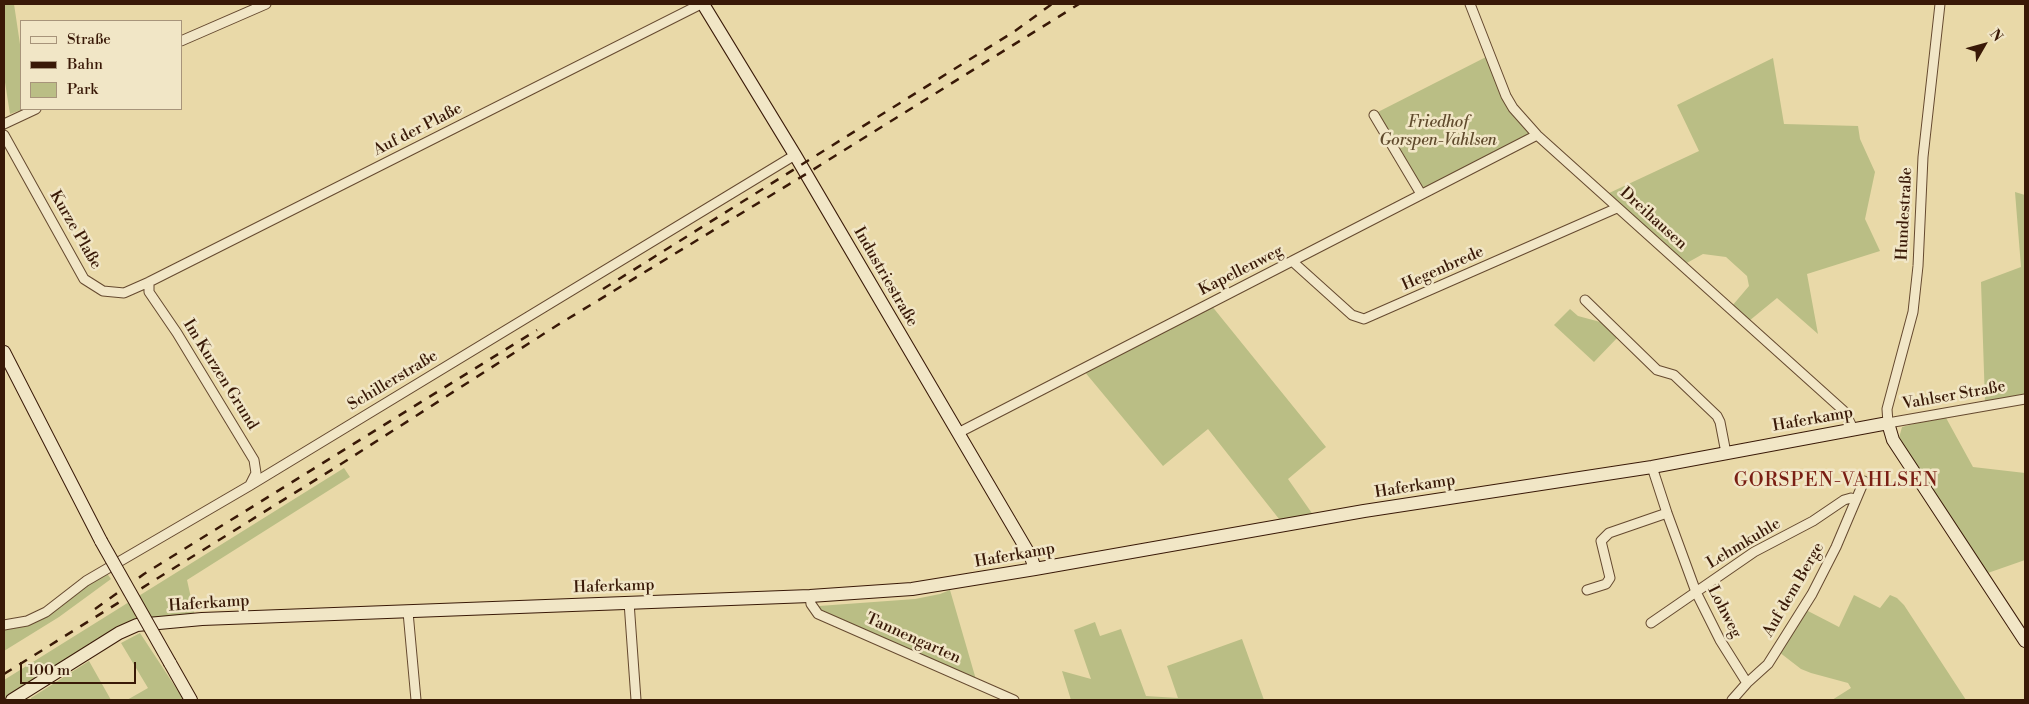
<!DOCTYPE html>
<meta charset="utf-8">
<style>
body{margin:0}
#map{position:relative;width:2029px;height:704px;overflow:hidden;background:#e9d9a8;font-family:"Libre Bodoni",serif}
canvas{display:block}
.frame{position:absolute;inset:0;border:5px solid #391907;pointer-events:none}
.legend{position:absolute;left:20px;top:20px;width:162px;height:90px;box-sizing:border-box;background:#f1e6c6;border:1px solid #a7947a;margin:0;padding:6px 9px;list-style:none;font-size:15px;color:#391907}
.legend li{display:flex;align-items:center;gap:10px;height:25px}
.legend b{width:25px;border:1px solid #a7947a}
.north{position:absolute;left:1959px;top:20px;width:50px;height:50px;-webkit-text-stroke:4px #f1e6c6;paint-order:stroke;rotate:52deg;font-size:14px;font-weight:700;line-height:20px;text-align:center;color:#391907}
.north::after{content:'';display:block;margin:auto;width:18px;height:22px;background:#391907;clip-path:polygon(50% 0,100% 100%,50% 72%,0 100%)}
.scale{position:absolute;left:20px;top:662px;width:116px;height:22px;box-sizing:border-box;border:2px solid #391907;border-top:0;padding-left:6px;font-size:15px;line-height:18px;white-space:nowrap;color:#391907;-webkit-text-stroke:4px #f1e6c6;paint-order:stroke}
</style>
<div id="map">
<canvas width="2029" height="704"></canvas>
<div class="frame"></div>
<ul class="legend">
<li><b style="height:6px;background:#f1e6c6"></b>Straße</li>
<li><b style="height:6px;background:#391907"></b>Bahn</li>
<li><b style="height:14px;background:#babe85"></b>Park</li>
</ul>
<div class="north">N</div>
<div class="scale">100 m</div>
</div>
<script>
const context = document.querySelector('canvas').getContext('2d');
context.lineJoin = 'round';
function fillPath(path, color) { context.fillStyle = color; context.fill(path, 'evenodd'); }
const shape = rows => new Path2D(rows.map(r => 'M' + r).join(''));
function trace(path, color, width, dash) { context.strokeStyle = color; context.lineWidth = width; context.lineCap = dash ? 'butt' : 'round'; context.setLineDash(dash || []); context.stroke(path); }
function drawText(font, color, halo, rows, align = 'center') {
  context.font = font + ' "Libre Bodoni",serif'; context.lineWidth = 5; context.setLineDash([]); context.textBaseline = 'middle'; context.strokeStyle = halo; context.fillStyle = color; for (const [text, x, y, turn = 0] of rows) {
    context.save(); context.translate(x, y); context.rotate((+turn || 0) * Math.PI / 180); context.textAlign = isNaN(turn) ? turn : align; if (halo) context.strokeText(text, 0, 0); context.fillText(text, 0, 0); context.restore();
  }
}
const green = shape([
 [4,4,14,4,21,51,21,109,24,109,10,114,4,76],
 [1488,56,1497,81,1534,134,1421,192,1374,114],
 [1773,58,1784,124,1858,126,1860,139,1875,172,1865,219,1880,251,1807,274,1818,334,1777,298,1749,321,1732,306,1749,286,1747,276,1726,257,1703,254,1685,264,1607,194,1699,151,1677,105],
 [2015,192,2025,195,2025,395,1985,402,1981,282,2021,267],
 [1211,305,1326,447,1288,479,1316,519,1283,524,1208,429,1163,466,1084,371],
 [1570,309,1578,316,1604,323,1618,337,1594,362,1554,325],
 [1945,416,1973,467,2025,473,2025,560,1985,574,1899,438,1902,427],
 [344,468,350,477,187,580,195,616,163,617,24,687,4,699,4,680],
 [106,572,111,579,59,617,4,651,4,629,43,619],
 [950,590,977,683,822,614,819,606,915,599,940,594],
 [1854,595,1880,608,1890,595,1897,598,1904,605,1966,700,1832,700,1851,688,1848,683,1811,673,1801,669,1779,652,1806,610,1839,627],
 [1095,622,1100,636,1121,629,1146,696,1178,698,1167,666,1242,639,1264,700,1071,700,1062,671,1091,679,1074,630],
 [140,633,180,694,183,700,127,700,148,688,121,643],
 [89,661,111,700,31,700,31,698]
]);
const street = shape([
 [1470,4,1506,96,1513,108,1537,135,1845,412,1853,429],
 [1940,4,1923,157,1918,266,1913,312,1887,409,1888,423,2025,399],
 [181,41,266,4],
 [1374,115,1421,194],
 [4,124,36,109],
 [4,135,84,279,103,291,124,293,149,282,701,4],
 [1292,261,1352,315,1364,319,1617,208],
 [149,282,149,292,177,333,254,460,256,473,250,485],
 [1585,300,1657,370,1674,375,1717,416,1720,422,1726,453],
 [958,433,1537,135],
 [1652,467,1667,513,1696,592,1720,640,1747,683],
 [1587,590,1606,584,1610,578,1601,541,1609,533,1667,513],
 [810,596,811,604,818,614,1014,700],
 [629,602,636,700],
 [408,612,416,700],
 [1651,623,1754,552,1813,521,1844,500,1851,498,1856,500],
 [4,625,27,621,46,612,86,581,249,486,795,155],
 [1732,700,1747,683,1768,664,1812,594,1836,547,1864,481]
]);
const secondary = shape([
 [703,4,795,155,1031,557,1035,569],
 [4,352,101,541],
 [170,663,191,700],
 [12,700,119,633,137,625,202,619,810,596,912,589,1035,569,1364,511,1652,467,1888,423,1893,440,2025,641]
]);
const rail = shape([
 [603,289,1015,31,1052,4],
 [95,609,144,574,537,330],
 [4,674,341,464,556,326,806,174,1079,4]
]);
const secondaryBridge = shape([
 [101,541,170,663]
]);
const parkNames = [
 ["Friedhof",1438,123],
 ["Gorspen-Vahlsen",1438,141]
];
const streetNames = [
 ["Auf der Plaße",418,130,-27],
 ["Hundestraße",1905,214,-87],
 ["Dreihausen",1653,219,42],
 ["Kurze Plaße",75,230,60],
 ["Hegenbrede",1443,269,-24],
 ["Kapellenweg",1241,271,-27],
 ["Industriestraße",885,277,60],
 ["Im Kurzen Grund",220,375,58],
 ["Schillerstraße",393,381,-31],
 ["Vahlser Straße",1954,396,-10],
 ["Haferkamp",1813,420,-10],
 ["Haferkamp",1415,487,-9],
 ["Lehmkuhle",1744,544,-31],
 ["Haferkamp",1015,556,-10],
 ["Haferkamp",614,587,-2],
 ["Auf dem Berge",1794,590,-60],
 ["Haferkamp",209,604,-4],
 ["Lohweg",1724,612,63],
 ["Tannengarten",913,639,24]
];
const quarterNames = [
 ["GORSPEN-VAHLSEN",1836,481]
];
fillPath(green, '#babe85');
trace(street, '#65492f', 11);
trace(secondary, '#391907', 14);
trace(street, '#f1e6c6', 9);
trace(secondary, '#f1e6c6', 12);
trace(rail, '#391907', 2.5, [9, 9]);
trace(secondaryBridge, '#391907', 14, []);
trace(secondaryBridge, '#f1e6c6', 12);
drawText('italic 16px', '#604b2d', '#f1e6c6', parkNames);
drawText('16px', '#391907', '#f1e6c6', streetNames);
context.letterSpacing = '1px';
drawText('19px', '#7a1f14', '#f1e6c6', quarterNames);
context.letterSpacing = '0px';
</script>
